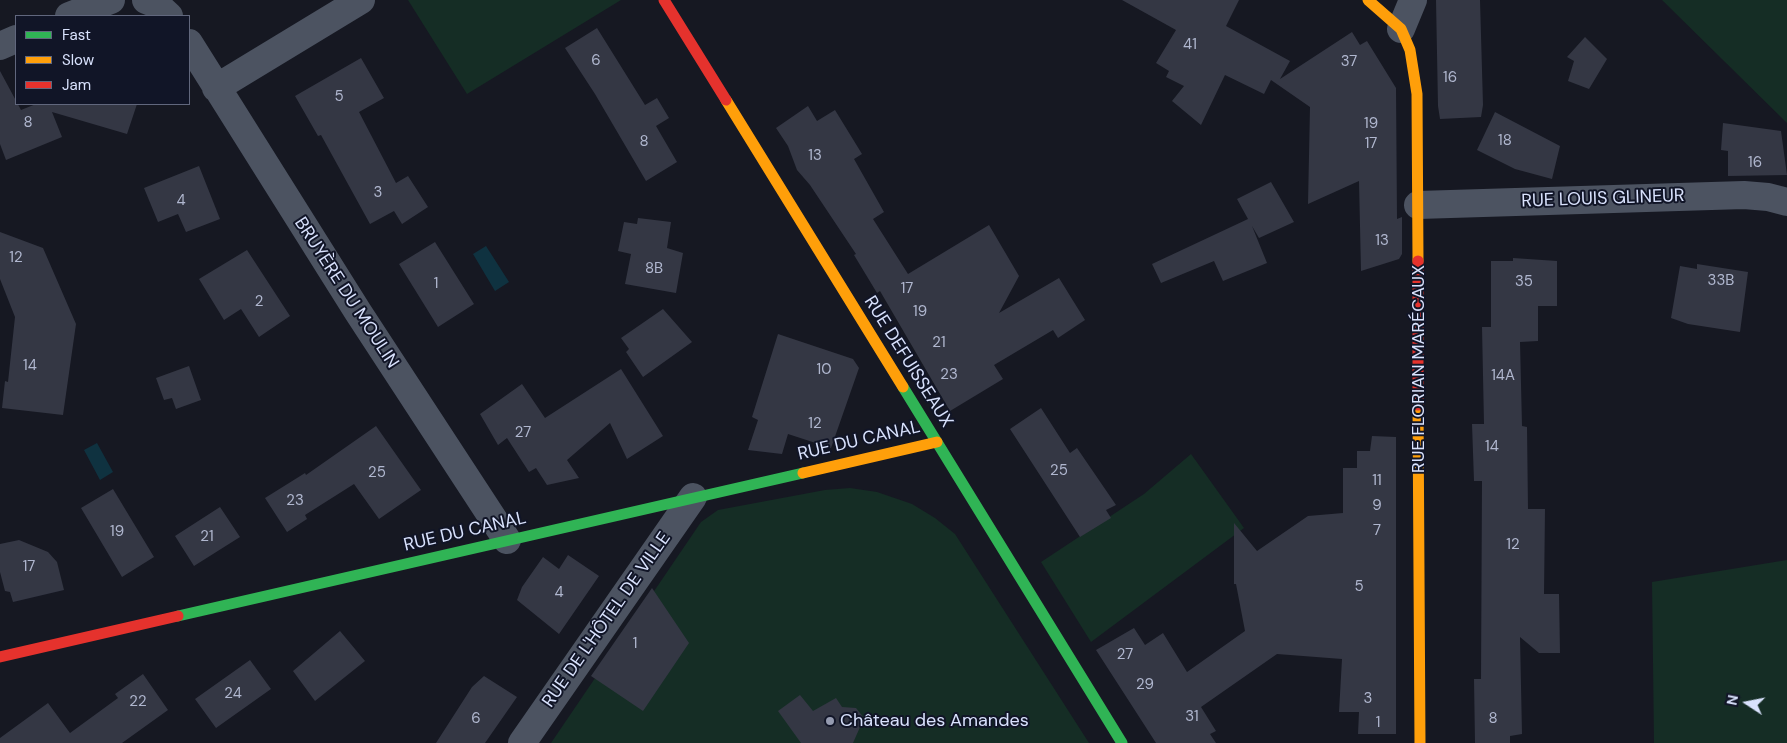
<!DOCTYPE html>
<meta charset="utf-8">
<style>
body{margin:0}
#map{position:relative;width:1787px;height:743px;overflow:hidden;background:#161822;font-family:"DM Sans",sans-serif}
canvas{display:block}
.legend{position:absolute;left:15px;top:15px;width:175px;height:90px;box-sizing:border-box;background:#111527;border:1px solid #61677d;margin:0;padding:6px 9px;list-style:none;font-size:15px;color:#d9e2fd}
.legend li{display:flex;align-items:center;gap:10px;height:25px}
.legend b{width:25px;border:1px solid #61677d}
.north{position:absolute;left:1722px;top:678px;width:50px;height:50px;-webkit-text-stroke:4px #111527;paint-order:stroke;rotate:281deg;font-size:14px;font-weight:700;line-height:20px;text-align:center;color:#d9e2fd}
.north::after{content:'';display:block;margin:auto;width:18px;height:22px;background:#d9e2fd;clip-path:polygon(50% 0,100% 100%,50% 72%,0 100%)}
</style>
<div id="map">
<canvas width="1787" height="743"></canvas>
<ul class="legend">
<li><b style="height:6px;background:#30b455"></b>Fast</li>
<li><b style="height:6px;background:#ff9f0a"></b>Slow</li>
<li><b style="height:6px;background:#e5322d"></b>Jam</li>
</ul>
<div class="north">N</div>
</div>
<script>
const context = document.querySelector('canvas').getContext('2d');
context.lineJoin = 'round';
function fillPath(path, color) { context.fillStyle = color; context.fill(path, 'evenodd'); }
const shape = rows => new Path2D(rows.map(r => 'M' + r).join(''));
function trace(path, color, width, dash) { context.strokeStyle = color; context.lineWidth = width; context.lineCap = dash ? 'butt' : 'round'; context.setLineDash(dash || []); context.stroke(path); }
function drawText(font, color, halo, rows, align = 'center') {
  context.font = font + ' "DM Sans",sans-serif'; context.lineWidth = 4; context.setLineDash([]); context.textBaseline = 'middle'; context.strokeStyle = halo; context.fillStyle = color; for (const [text, x, y, turn = 0] of rows) {
    context.save(); context.translate(x, y); context.rotate((+turn || 0) * Math.PI / 180); context.textAlign = isNaN(turn) ? turn : align; if (halo) context.strokeText(text, 0, 0); context.fillText(text, 0, 0); context.restore();
  }
}
const green = shape([
 [408,0,621,0,467,94],
 [1662,0,1787,0,1787,123],
 [1191,454,1244,528,1091,642,1041,562,1144,494],
 [850,488,877,492,912,504,935,518,955,534,1089,743,551,743,701,522,718,510,825,490],
 [1787,560,1787,743,1654,743,1652,582]
]);
const water = shape([
 [486,246,509,282,495,291,473,254],
 [97,443,113,472,100,480,84,450]
]);
const building = shape([
 [1122,0,1239,0,1226,26,1290,61,1280,79,1352,32,1360,45,1367,41,1396,88,1397,219,1402,217,1402,254,1399,259,1361,271,1359,181,1308,204,1310,107,1271,80,1264,94,1225,75,1201,125,1172,101,1184,86,1166,77,1169,71,1156,63,1176,30],
 [1436,0,1480,0,1483,105,1481,117,1440,119,1438,106],
 [597,28,645,105,657,98,669,118,656,126,677,162,646,181,595,94,565,48],
 [1585,37,1607,59,1589,89,1568,81,1574,61,1567,57],
 [361,58,384,98,359,112,396,183,408,176,428,207,402,224,394,211,370,224,321,135,318,136,295,96],
 [0,71,21,110,36,104,137,104,127,134,52,112,62,137,6,160,0,144],
 [808,106,817,121,835,110,862,154,854,159,884,212,873,219,908,274,989,225,1019,276,999,313,1059,278,1085,320,1058,338,1053,330,994,365,1003,379,950,411,880,291,877,293,854,255,856,254,810,185,797,170,788,146,776,128],
 [1495,112,1560,146,1552,179,1515,169,1477,150],
 [1723,123,1781,131,1787,175,1728,176,1728,151,1721,150],
 [199,166,220,219,186,232,178,214,158,222,144,188],
 [1271,182,1294,222,1259,238,1252,226,1267,263,1223,281,1214,261,1161,283,1152,264,1248,219,1237,199],
 [638,218,671,222,667,248,683,253,676,293,625,284,631,254,618,251,624,222,637,224],
 [0,232,43,248,76,324,63,415,2,408,5,381,8,382,15,317,0,279],
 [435,242,474,304,438,327,399,264],
 [247,250,290,316,259,337,241,309,224,320,199,279],
 [1513,258,1557,261,1557,306,1538,306,1538,341,1520,342,1522,426,1527,427,1528,509,1545,509,1544,594,1559,594,1560,653,1539,653,1520,637,1522,734,1510,736,1510,743,1475,743,1474,679,1481,679,1482,481,1474,481,1472,424,1484,424,1482,327,1491,327,1491,261,1513,261],
 [1697,264,1748,272,1740,332,1688,324,1671,318,1680,266,1697,269],
 [663,309,692,342,643,377,626,352,629,349,621,338],
 [778,334,853,359,859,368,831,448,788,434,782,454,748,450,758,420,752,417],
 [189,366,201,400,176,409,172,398,164,400,156,378],
 [621,369,663,436,627,459,610,423,567,460,579,478,547,485,536,468,529,472,507,438,498,445,480,414,522,384,545,418],
 [1041,408,1070,453,1077,448,1116,505,1106,510,1111,518,1080,537,1010,429],
 [376,426,421,490,379,519,354,484,305,515,307,519,287,532,265,498,305,473,306,475],
 [1372,436,1396,437,1396,734,1358,734,1359,712,1339,712,1342,659,1277,654,1201,707,1216,731,1210,734,1216,743,1156,743,1096,650,1134,628,1145,645,1163,633,1187,672,1245,631,1236,584,1234,584,1234,523,1257,551,1308,516,1343,513,1343,468,1357,468,1357,451,1370,451],
 [113,489,154,557,122,577,81,508],
 [220,507,240,537,194,566,175,536],
 [19,540,48,552,57,562,64,590,13,602,10,592,5,591,0,572,0,544],
 [568,555,599,576,559,634,517,600,522,587,543,557,559,569],
 [652,588,689,643,643,711,591,676],
 [340,631,365,661,315,701,293,671],
 [250,660,271,689,216,728,195,699],
 [143,674,168,710,122,743,0,743,0,738,48,703,70,733,118,698,115,694],
 [484,676,517,697,485,743,436,743,472,687],
 [800,695,813,711,836,698,842,707,856,708,864,718,853,743,801,743,778,711]
]);
const street = shape([
 [146,0,156,4,169,16],
 [69,16,111,0],
 [1401,29,1413,0],
 [189,43,358,312,507,540],
 [0,46,16,39],
 [216,88,361,0],
 [1418,205,1744,195,1768,197,1787,202],
 [522,743,693,497]
]);
const fast = shape([
 [903,387,1122,743],
 [178,616,803,473]
]);
const slow = shape([
 [1368,0,1401,29,1410,50,1417,94,1418,261],
 [726,100,903,387],
 [1418,405,1420,743],
 [803,473,937,442]
]);
const jam = shape([
 [664,0,726,100],
 [1418,261,1418,405],
 [0,657,178,616]
]);
const markers = [
 [830,721,5,"#959bb0"]
];
const numberNames = [
 ["41",1190,45],
 ["6",596,61],
 ["37",1349,62],
 ["16",1450,78],
 ["5",339,97],
 ["8",28,123],
 ["19",1371,124],
 ["18",1505,141],
 ["8",644,142],
 ["17",1371,144],
 ["13",815,156],
 ["16",1755,163],
 ["3",378,193],
 ["4",181,201],
 ["13",1382,241],
 ["12",16,258],
 ["8B",654,269],
 ["33B",1721,281],
 ["35",1524,282],
 ["1",436,284],
 ["17",907,289],
 ["2",259,302],
 ["19",920,312],
 ["21",939,343],
 ["14",30,366],
 ["10",824,370],
 ["23",949,375],
 ["14A",1503,376],
 ["12",815,424],
 ["27",523,433],
 ["14",1492,447],
 ["25",1059,471],
 ["25",377,473],
 ["11",1377,481],
 ["23",295,501],
 ["9",1377,506],
 ["7",1377,531],
 ["19",117,532],
 ["21",207,537],
 ["12",1513,545],
 ["17",29,567],
 ["5",1359,587],
 ["4",559,593],
 ["1",635,644],
 ["27",1125,655],
 ["29",1145,685],
 ["24",233,694],
 ["3",1368,699],
 ["22",138,702],
 ["31",1192,717],
 ["6",476,719],
 ["8",1493,719],
 ["1",1378,723]
];
const streetNames = [
 ["RUE LOUIS GLINEUR",1603,199,-2],
 ["BRUYÈRE DU MOULIN",346,293,57],
 ["RUE DEFUISSEAUX",908,362,58],
 ["RUE FLORIAN MARÉCAUX",1419,369,-90],
 ["RUE DU CANAL",859,441,-13],
 ["RUE DU CANAL",465,532,-13],
 ["RUE DE L'HÔTEL DE VILLE",607,620,-55]
];
const poiNames = [
 ["Château des Amandes",840,721]
];
fillPath(green, '#152d25');
fillPath(water, '#0f3240');
fillPath(building, '#343744');
trace(street, '#4c5361', 28);
trace(fast, '#30b455', 11);
trace(slow, '#ff9f0a', 11);
trace(jam, '#e5322d', 11);
for (const [x, y, r, color] of markers) { const dot = new Path2D(); dot.arc(x, y, r, 0, 2 * Math.PI); context.fillStyle = color; context.fill(dot); trace(dot, '#111527', 2); }
drawText('15px', '#b0b7cf', null, numberNames);
drawText('18px', '#d9e2fd', '#111527', streetNames);
drawText('18px', '#d9e2fd', '#111527', poiNames, 'left');
</script>
